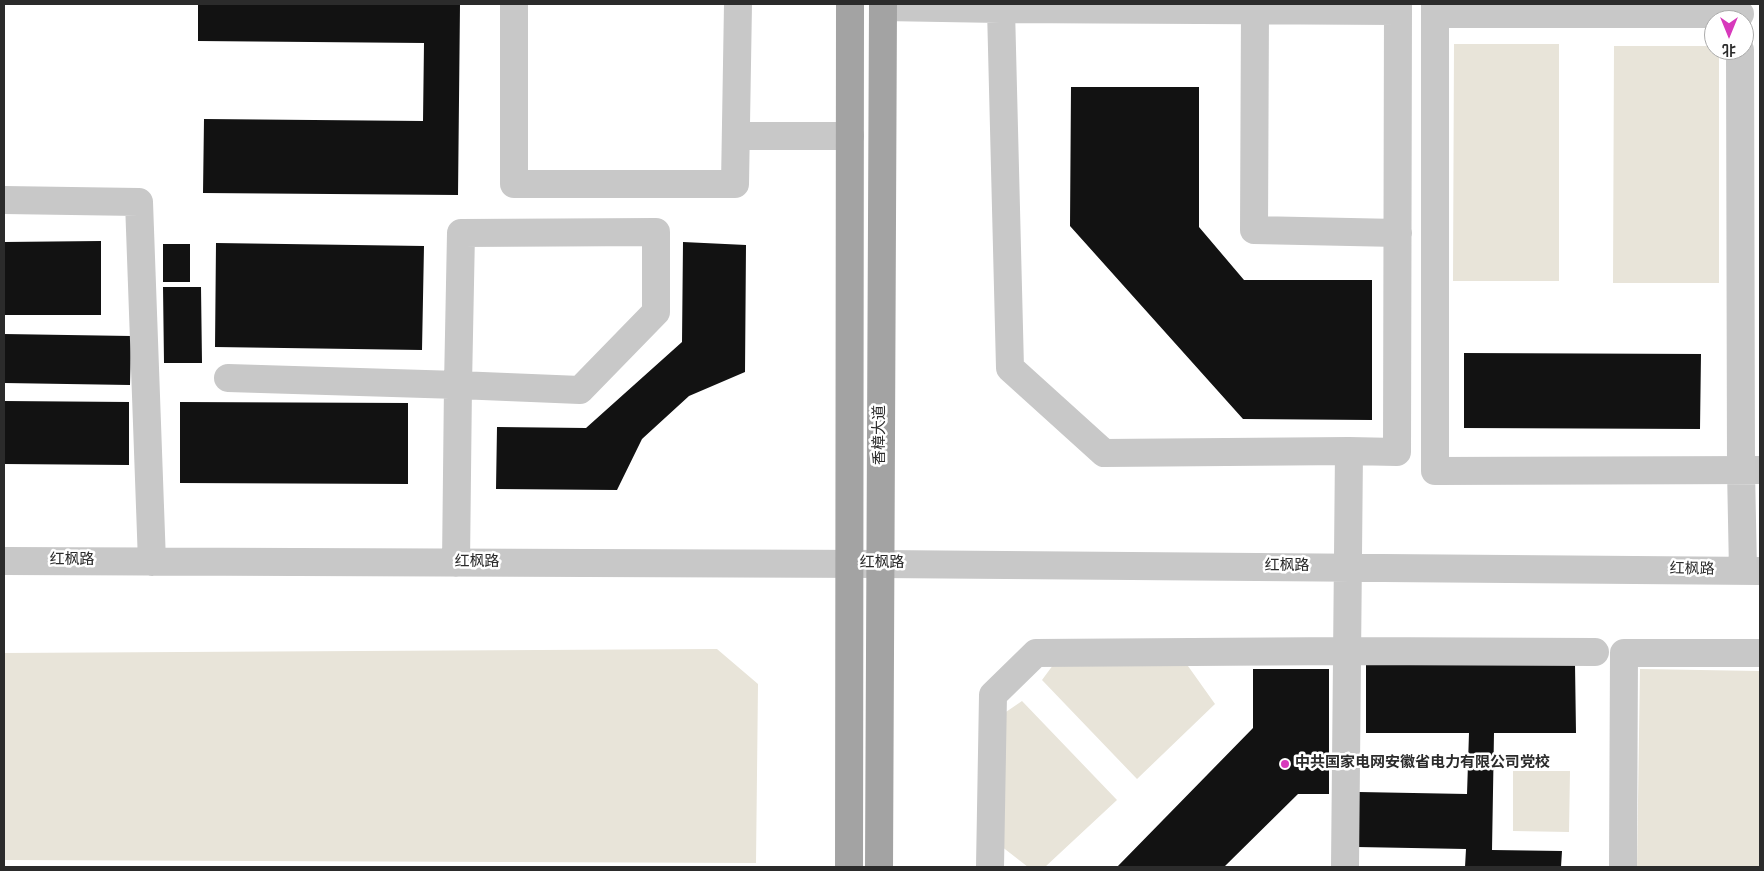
<!DOCTYPE html>
<meta charset="utf-8">
<style>
body{margin:0}
#map{position:relative;width:1764px;height:871px;overflow:hidden;background:#fff;font-family:"Source Sans 3","Noto Sans SC",sans-serif}
canvas{display:block}
.frame{position:absolute;inset:0;border:5px solid #2b2b2b;pointer-events:none}
.north{position:absolute;left:1704px;top:10px;width:50px;height:50px;box-sizing:border-box;background:#fff;border:1px solid #aaa;border-radius:50%;rotate:180deg;font-size:14px;font-weight:700;line-height:20px;text-align:center;color:#2b2b2b}
.north::after{content:'';display:block;margin:auto;width:18px;height:22px;background:#d739bb;clip-path:polygon(50% 0,100% 100%,50% 72%,0 100%)}
</style>
<div id="map">
<canvas width="1764" height="871"></canvas>
<div class="frame"></div>
<div class="north">北</div>
</div>
<script>
const context = document.querySelector('canvas').getContext('2d');
context.lineJoin = 'round';
function fillPath(path, color) { context.fillStyle = color; context.fill(path, 'evenodd'); }
const shape = rows => new Path2D(rows.map(r => 'M' + r).join(''));
function trace(path, color, width, dash) { context.strokeStyle = color; context.lineWidth = width; context.lineCap = dash ? 'butt' : 'round'; context.setLineDash(dash || []); context.stroke(path); }
function drawText(font, color, halo, rows, align = 'center') {
  context.font = font + ' "Source Sans 3","Noto Sans SC",sans-serif'; context.lineWidth = 5; context.setLineDash([]); context.textBaseline = 'middle'; context.strokeStyle = halo; context.fillStyle = color; for (const [text, x, y, turn = 0] of rows) {
    context.save(); context.translate(x, y); context.rotate((+turn || 0) * Math.PI / 180); context.textAlign = isNaN(turn) ? turn : align; if (halo) context.strokeText(text, 0, 0); context.fillText(text, 0, 0); context.restore();
  }
}
const green = shape([
 [1454,44,1559,44,1559,281,1453,281],
 [1614,46,1714,46,1714,50,1719,50,1719,283,1613,283],
 [717,649,758,684,756,863,4,860,4,653],
 [1056,661,1188,666,1215,704,1137,779,1042,680],
 [1640,669,1760,671,1760,867,1637,867],
 [1022,701,1117,800,1045,867,1028,867,1001,846,1003,714],
 [1513,771,1570,771,1569,832,1513,831]
]);
const building = shape([
 [198,4,460,4,458,195,203,193,204,119,423,121,424,43,198,41],
 [1071,87,1199,87,1199,227,1244,280,1372,280,1372,420,1243,419,1070,226],
 [101,241,101,315,4,315,4,242],
 [683,242,746,245,745,372,689,396,642,439,617,490,496,489,497,427,586,428,682,342],
 [216,243,424,246,422,350,215,347],
 [163,244,190,244,190,282,163,282],
 [163,287,201,287,202,363,164,363],
 [4,334,131,336,130,385,4,383],
 [1464,353,1701,354,1700,429,1464,428],
 [4,401,129,402,129,465,4,464],
 [180,402,408,403,408,484,180,483],
 [1575,664,1576,733,1494,733,1492,850,1562,851,1561,867,1465,867,1466,849,1357,847,1359,792,1467,794,1469,733,1366,733,1366,665],
 [1253,669,1329,669,1329,794,1298,794,1224,867,1117,867,1253,728]
]);
const minor = shape([
 [514,4,514,184,735,184,738,4],
 [1435,4,1435,471,1760,470],
 [883,7,1001,9,1001,4],
 [1255,10,1254,230,1398,233],
 [1435,14,1740,14],
 [1740,50,1741,470,1743,571],
 [736,136,850,136],
 [4,200,139,202,152,562],
 [228,378,458,385,580,390,656,312,656,232,461,233,458,385,456,563],
 [1349,451,1104,453,1010,368,1001,9,1398,11],
 [4,561,880,564,1760,571],
 [990,867,993,695,1036,653,1348,651,1595,652],
 [1345,867,1349,451,1397,452,1398,4],
 [1623,867,1624,653,1760,653]
]);
const major = shape([
 [849,867,850,4],
 [879,867,883,4]
]);
const markers = [
 [1285,764,5,"#d739bb"]
];
const streetNames = [
 ["香樟大道",881,435,-90],
 ["红枫路",72,561],
 ["红枫路",477,563],
 ["红枫路",882,564],
 ["红枫路",1287,567],
 ["红枫路",1692,570,1]
];
const poiNames = [
 ["中共国家电网安徽省电力有限公司党校",1295,764]
];
fillPath(green, '#e8e4d9');
fillPath(building, '#121212');
trace(minor, '#c8c8c8', 28);
trace(major, '#a3a3a3', 28);
for (const [x, y, r, color] of markers) { const dot = new Path2D(); dot.arc(x, y, r, 0, 2 * Math.PI); context.fillStyle = color; context.fill(dot); trace(dot, '#fff', 2); }
drawText('15px', '#2b2b2b', '#fff', streetNames);
drawText('bold 15px', '#2b2b2b', '#fff', poiNames, 'left');
</script>
